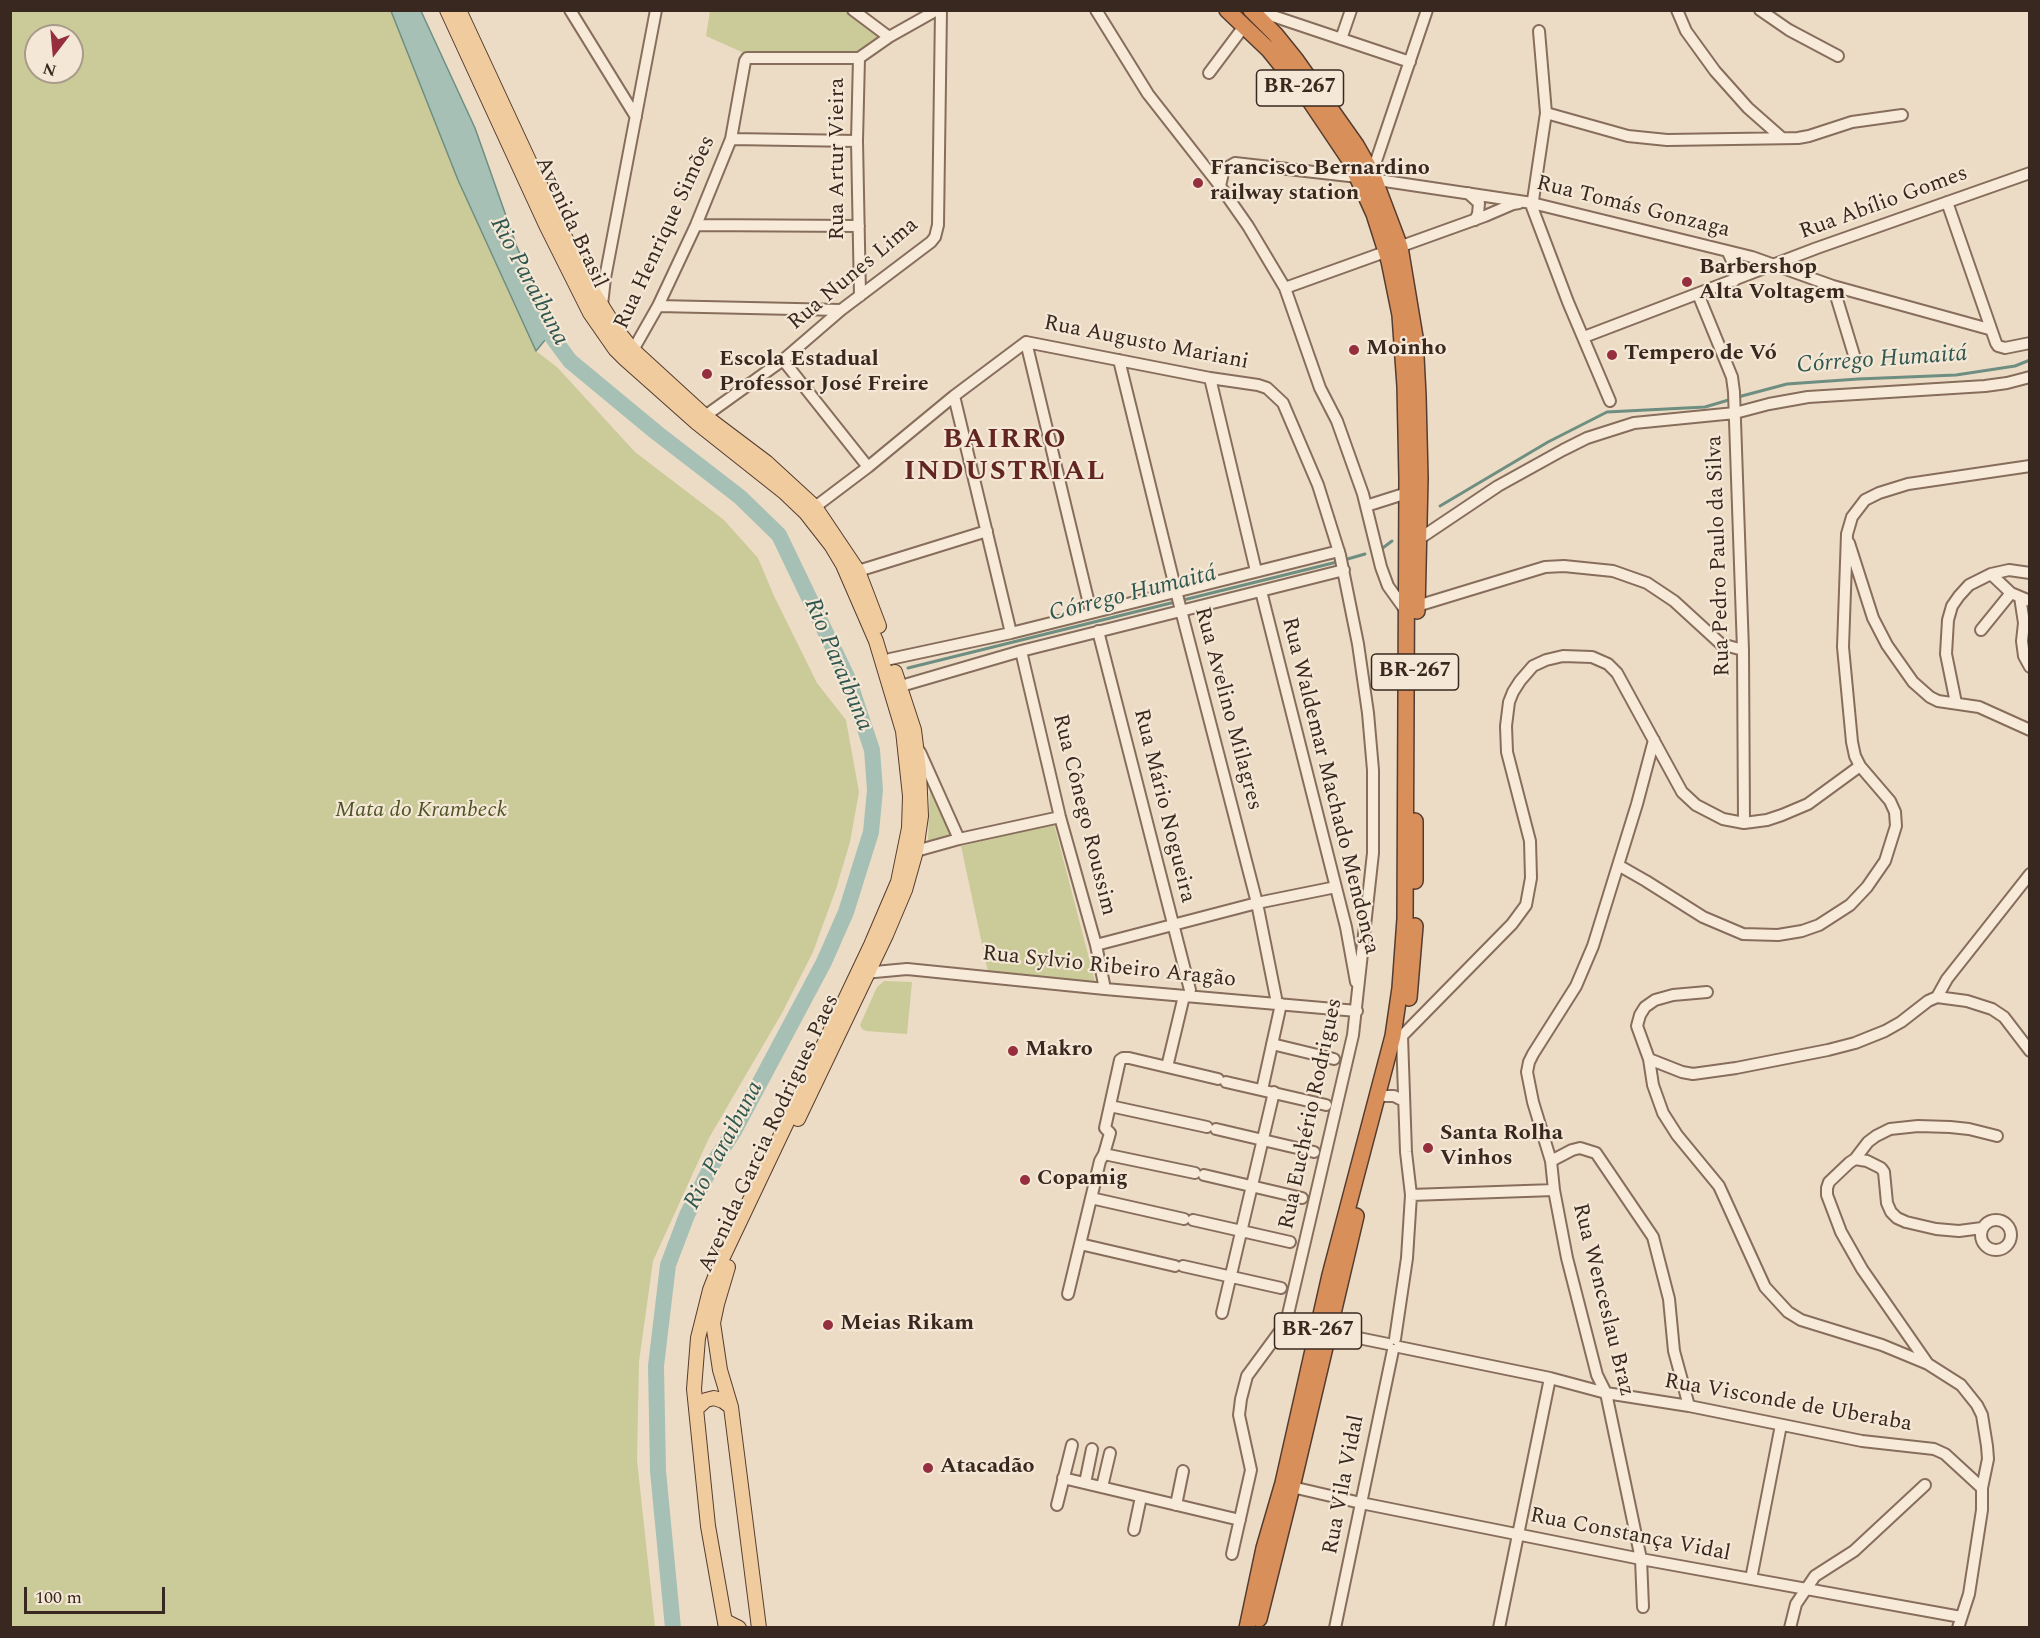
<!DOCTYPE html>
<meta charset="utf-8">
<style>
body{margin:0}
#map{position:relative;width:2040px;height:1638px;overflow:hidden;background:#eddcc5;font-family:Spectral,serif}
canvas{display:block}
.frame{position:absolute;inset:0;border:12px solid #38281f;pointer-events:none}
.north{position:absolute;left:24px;top:24px;width:60px;height:60px;box-sizing:border-box;background:#f4e7d5;border:2px solid #a99b8c;border-radius:50%;rotate:196deg;font-size:16px;font-weight:700;line-height:24px;text-align:center;color:#38281f}
.north::after{content:'';display:block;margin:auto;width:21px;height:27px;background:#952e3d;clip-path:polygon(50% 0,100% 100%,50% 72%,0 100%)}
.scale{position:absolute;left:24px;top:1587px;width:141px;height:27px;box-sizing:border-box;border:3px solid #38281f;border-top:0;padding-left:8px;font-size:18px;line-height:21px;white-space:nowrap;color:#38281f;-webkit-text-stroke:4px #f4e7d5;paint-order:stroke}
</style>
<div id="map">
<canvas width="2040" height="1638"></canvas>
<div class="frame"></div>
<div class="north">N</div>
<div class="scale">100 m</div>
</div>
<script>
const context = document.querySelector('canvas').getContext('2d');
context.lineJoin = 'round';
function fillPath(path, color) { context.fillStyle = color; context.fill(path, 'evenodd'); }
const shape = rows => new Path2D(rows.map(r => 'M' + r).join(''));
function trace(path, color, width, dash) { context.strokeStyle = color; context.lineWidth = width; context.lineCap = dash ? 'butt' : 'round'; context.setLineDash(dash || []); context.stroke(path); }
function drawText(font, color, halo, rows, align = 'center') {
  context.font = font + ' Spectral,serif'; context.lineWidth = 4.5; context.setLineDash([]); context.textBaseline = 'middle'; context.strokeStyle = halo; context.fillStyle = color; for (const [text, x, y, turn = 0] of rows) {
    context.save(); context.translate(x, y); context.rotate((+turn || 0) * Math.PI / 180); context.textAlign = isNaN(turn) ? turn : align; if (halo) context.strokeText(text, 0, 0); context.fillText(text, 0, 0); context.restore();
  }
}
const green = shape([
 [849,10,884,37,858,56,744,53,706,36,710,11],
 [11,11,391,11,458,180,536,351,557,367,635,452,724,520,758,558,774,596,817,683,846,720,859,792,850,842,836,889,813,952,782,1013,709,1138,653,1261,639,1362,637,1460,655,1627,11,1628],
 [36,36,72,36,72,72,36,72],
 [930,784,956,838,928,841],
 [1054,824,1095,981,988,972,961,846],
 [884,981,912,982,907,1034,866,1031,862,1029,860,1025,877,987]
]);
const water = shape([
 [391,11,421,11,475,128,517,247,534,286,560,328,550,334,536,351,458,180,391,11]
]);
const stream = shape([
 [1738,397,1787,384,1858,379,1956,375,2015,366,2030,360],
 [1440,506,1548,442,1607,412,1705,407,1732,399],
 [1380,550,1392,541],
 [1344,560,1365,554],
 [908,668,1337,562]
]);
const river = shape([
 [541,315,550,334,570,361,657,433,740,497,779,535,849,681,872,750,875,790,871,832,846,912,824,962,734,1131,712,1165,687,1215,668,1265,656,1366,658,1471,673,1628]
]);
const minor = shape([
 [570,10,636,117],
 [853,10,889,37],
 [1096,10,1148,94,1220,186,1248,226,1285,288,1320,388,1337,421,1363,494,1381,567,1388,586,1406,611],
 [1255,10,1410,62],
 [1677,10,1686,31,1715,71,1748,108,1782,138],
 [1760,10,1789,30,1838,56],
 [1539,31,1546,113,1532,207,1568,302,1610,401],
 [1341,39,1351,10],
 [859,58,857,141,860,296],
 [1209,73,1245,25],
 [1546,113,1628,136,1667,140,1798,138,1809,136,1852,122,1902,115],
 [731,139,857,141],
 [1372,173,1427,10],
 [1220,186,1223,173,1228,167,1235,163,1358,177,1532,203,1752,257,1833,286,1989,329],
 [1468,193,1479,203,1478,214,1475,220],
 [1947,202,1996,343,1998,346,2005,348,2030,343],
 [696,225,859,226],
 [1728,252,1735,268,1734,281],
 [1833,286,1854,355],
 [1285,288,1485,216,1513,204,1519,203],
 [1698,294,1732,377,1734,392,1743,650,1744,823],
 [602,305,605,278,656,10],
 [658,306,841,310],
 [1584,337,1817,248,2030,173],
 [1026,342,1091,612],
 [633,350,658,306,696,225,731,139,745,61,747,58,859,58,889,37,937,10],
 [783,360,868,467],
 [1119,360,1176,591,1257,903,1276,998],
 [1210,378,1256,571],
 [954,396,1011,633],
 [705,416,783,360,841,310,931,242,935,237,938,225,941,10],
 [1366,506,1407,493],
 [815,507,868,467,954,396,1026,342,1210,378,1258,385,1267,388,1283,403,1318,485,1340,555,1358,644,1368,713,1373,770,1373,853,1353,1035,1286,1323,1247,1376,1241,1399,1239,1415,1251,1470,1232,1554],
 [1419,539,1498,486,1563,450,1587,438,1634,423,1735,413,1769,404,1808,397,1985,386,2007,383,2030,377],
 [1849,543,1873,618,1887,645,1913,682,1930,697,1938,701,1979,707,2030,730],
 [858,571,987,531],
 [1991,574,2011,593,2030,601],
 [1261,591,1346,927,1356,982],
 [2020,597,2024,623,2022,641,2024,656,2030,667],
 [1417,606,1545,567,1564,566,1613,571,1647,583,1674,601,1721,644,1743,650],
 [1981,630,2011,593],
 [1098,631,1190,990],
 [1021,651,1060,817,1096,945,1105,989],
 [890,659,1011,633,1339,551],
 [901,686,1021,651,1344,570],
 [1956,703,1946,654,1948,620,1952,606,1959,596,1969,585,1991,574,2009,570,2030,573],
 [920,752,959,839],
 [916,851,959,839,1060,817],
 [1618,865,1646,881,1703,917,1743,934,1778,935,1802,931,1819,925,1850,905,1867,887,1885,861,1896,826,1895,812,1890,801,1860,766,1855,756,1852,742,1843,647,1847,534,1852,517,1865,500,1879,493,1908,484,2030,466],
 [1096,945,1257,903,1336,887],
 [864,973,907,969,1105,989,1357,1011],
 [1707,992,1673,995,1655,1000,1645,1007,1640,1015,1637,1026,1649,1059,1653,1085,1663,1113,1677,1135,1719,1186,1765,1287,1788,1312,1801,1320,1882,1345,1928,1364],
 [1937,997,1947,979,2030,874],
 [1272,1044,1334,1059],
 [1649,1059,1682,1072,1693,1074,1736,1068,1828,1050,1855,1043,1885,1031,1901,1022,1928,1001,1937,997,1967,1001,1992,1009,2004,1017,2030,1051],
 [1167,1067,1184,996],
 [1226,1082,1326,1105],
 [1262,1090,1281,1004],
 [1385,1096,1394,1096,1404,1101],
 [1110,1106,1207,1127],
 [1216,1129,1314,1152],
 [1104,1154,1195,1173],
 [1855,1159,1868,1142,1876,1136,1890,1129,1918,1126,1950,1127,1969,1129,1997,1136],
 [1551,1161,1572,1150,1580,1148,1596,1153,1653,1237,1669,1299,1674,1351,1689,1406],
 [1204,1175,1302,1198],
 [1411,1195,1554,1190],
 [1091,1198,1184,1219],
 '1981 1235a15 15 0 1 1 30 0a15 15 0 1 1-30 0Z',
 [1193,1220,1290,1242],
 [1080,1244,1175,1266],
 [1183,1266,1281,1288],
 [1068,1294,1100,1161,1104,1154,1110,1133,1105,1128,1120,1060,1123,1058,1129,1058,1218,1079],
 [1222,1313,1274,1092],
 [1329,1332,1388,1344],
 [1395,1339,1407,1258,1411,1195,1406,1152,1402,1036,1512,924,1526,905,1531,878,1530,841,1507,752,1506,726,1509,702,1513,692,1520,681,1533,666,1546,660,1563,656,1592,657,1608,664,1617,673,1682,792,1696,805,1723,819,1744,823,1767,820,1782,815,1808,804,1860,766],
 [1399,1347,1550,1378,1606,1393,1689,1406,1862,1441,1934,1449,1945,1454,1982,1488],
 [1063,1478,1240,1520],
 [1085,1483,1092,1449],
 [1102,1487,1110,1453],
 [1292,1487,1361,1503,1641,1559,1961,1617],
 [1057,1505,1072,1445],
 [1176,1505,1183,1471],
 [1134,1530,1141,1497],
 [1751,1579,1781,1425],
 [1643,1607,1641,1559,1606,1393,1597,1375,1567,1258,1554,1190,1551,1161,1533,1102,1527,1072,1529,1062,1533,1054,1576,986,1593,946,1637,804,1654,740],
 [1335,1628,1393,1350],
 [1499,1628,1550,1378],
 [1790,1628,1796,1604,1815,1576,1854,1551,1925,1485],
 [1958,1628,1969,1594,1982,1510,1982,1488,1988,1459,1987,1446,1982,1415,1977,1405,1961,1385,1928,1364,1862,1269,1841,1232,1827,1195,1827,1188,1829,1182,1849,1163,1855,1159,1867,1161,1881,1168,1884,1172,1887,1203,1891,1212,1897,1218,1906,1222,1936,1229,1959,1231,1982,1228]
]);
const major = shape([
 [447,10,546,225,590,313,615,349,625,359,697,423,784,492,806,513,831,545,843,565,876,641,903,731,910,796,909,828,898,882,871,945,722,1259,710,1290,698,1338,694,1389,708,1526,726,1628],
 [459,10,557,221,590,287,617,330,633,350,705,416,766,462,815,507,858,571,879,626],
 [798,1119,886,935,905,890,916,851,921,816,919,770,914,730,895,672],
 [728,1267,717,1304,713,1323,720,1370,731,1407,759,1628],
 [696,1409,706,1400,714,1398,723,1401,731,1407],
 [725,1621,739,1628]
]);
const highway = shape([
 [1227,10,1269,50,1310,101,1349,159,1374,214,1389,261,1400,315,1405,386,1407,479,1405,919,1400,988,1393,1036,1330,1275,1283,1483,1264,1548,1247,1628],
 [1251,10,1275,34,1296,60,1356,145,1372,173,1400,247,1415,337,1418,396,1420,478,1417,611],
 [1415,821,1415,881],
 [1409,998,1415,926],
 [1259,1619,1292,1487,1356,1216]
]);
const markers = [
 [1198,183,6,"#952e3d"],
 [1687,282,6,"#952e3d"],
 [1354,350,6,"#952e3d"],
 [1612,355,6,"#952e3d"],
 [707,374,6,"#952e3d"],
 [1013,1051,6,"#952e3d"],
 [1428,1148,6,"#952e3d"],
 [1025,1180,6,"#952e3d"],
 [828,1325,6,"#952e3d"],
 [928,1468,6,"#952e3d"]
];
const shields = [
 [1300,88,87],
 [1415,672,87],
 [1318,1331,87]
];
const shieldNames = [
 ["BR-267",1300,88],
 ["BR-267",1415,672],
 ["BR-267",1318,1331]
];
const streetNames = [
 ["Rua Artur Vieira",839,159,-90],
 ["Rua Abílio Gomes",1884,204,-20],
 ["Rua Tomás Gonzaga",1633,208,14],
 ["Avenida Brasil",570,223,65],
 ["Rua Henrique Simões",666,233,-65],
 ["Rua Nunes Lima",854,275,-40],
 ["Rua Augusto Mariani",1146,344,11],
 ["Rua Pedro Paulo da Silva",1720,556,-92],
 ["Rua Avelino Milagres",1227,709,75],
 ["Rua Waldemar Machado Mendonça",1329,786,76],
 ["Rua Mário Nogueira",1163,806,76],
 ["Rua Cônego Roussim",1083,815,76],
 ["Rua Sylvio Ribeiro Aragão",1109,968,6],
 ["Rua Euchério Rodrigues",1312,1114,-78],
 ["Avenida Garcia Rodrigues Paes",770,1134,-65],
 ["Rua Wenceslau Braz",1602,1300,76],
 ["Rua Visconde de Uberaba",1788,1404,10],
 ["Rua Vila Vidal",1345,1485,-79],
 ["Rua Constança Vidal",1630,1536,11]
];
const poiNames = [
 ["Francisco Bernardino",1210,170],
 ["railway station",1210,195],
 ["Barbershop",1699,269],
 ["Alta Voltagem",1699,294],
 ["Moinho",1366,350],
 ["Tempero de Vó",1624,355],
 ["Escola Estadual",719,361],
 ["Professor José Freire",719,386],
 ["Makro",1025,1051],
 ["Santa Rolha",1440,1135],
 ["Vinhos",1440,1160],
 ["Copamig",1037,1180],
 ["Meias Rikam",840,1325],
 ["Atacadão",940,1468]
];
const parkNames = [
 ["Mata do Krambeck",421,812]
];
const waterNames = [
 ["Rio Paraibuna",528,282,62],
 ["Córrego Humaitá",1882,361,-4],
 ["Córrego Humaitá",1133,595,-14],
 ["Rio Paraibuna",837,665,67],
 ["Rio Paraibuna",725,1146,-62]
];
const districtNames = [
 ["BAIRRO",1005,442],
 ["INDUSTRIAL",1005,474]
];
fillPath(green, '#cbca99');
fillPath(water, '#a7c0b5');
trace(water, '#6e8e82', 1.5);
trace(stream, '#6e8e82', 3);
trace(river, '#a7c0b5', 16);
trace(minor, '#876d5c', 14);
trace(major, '#553c30', 16);
trace(highway, '#553c30', 18);
trace(minor, '#f8ead8', 10);
trace(major, '#efcb9e', 14);
trace(highway, '#d98f59', 15);
for (const [x, y, r, color] of markers) { const dot = new Path2D(); dot.arc(x, y, r, 0, 2 * Math.PI); context.fillStyle = color; context.fill(dot); trace(dot, '#f4e7d5', 2); }
for (const [x, y, w] of shields) { const box = new Path2D(); box.roundRect(x - w / 2, y - 18, w, 36, 4.5); context.fillStyle = '#f4e7d5'; context.fill(box); trace(box, '#38281f', 1.5); }
drawText('bold 21px', '#38281f', null, shieldNames);
drawText('22px', '#38281f', '#f4e7d5', streetNames);
drawText('bold 22px', '#38281f', '#f4e7d5', poiNames, 'left');
drawText('italic 22px', '#4f5426', '#f4e7d5', parkNames);
drawText('italic 24px', '#2f574f', '#f4e7d5', waterNames);
context.letterSpacing = '1.5px';
drawText('bold 28px', '#632520', '#f4e7d5', districtNames);
context.letterSpacing = '0px';
</script>
